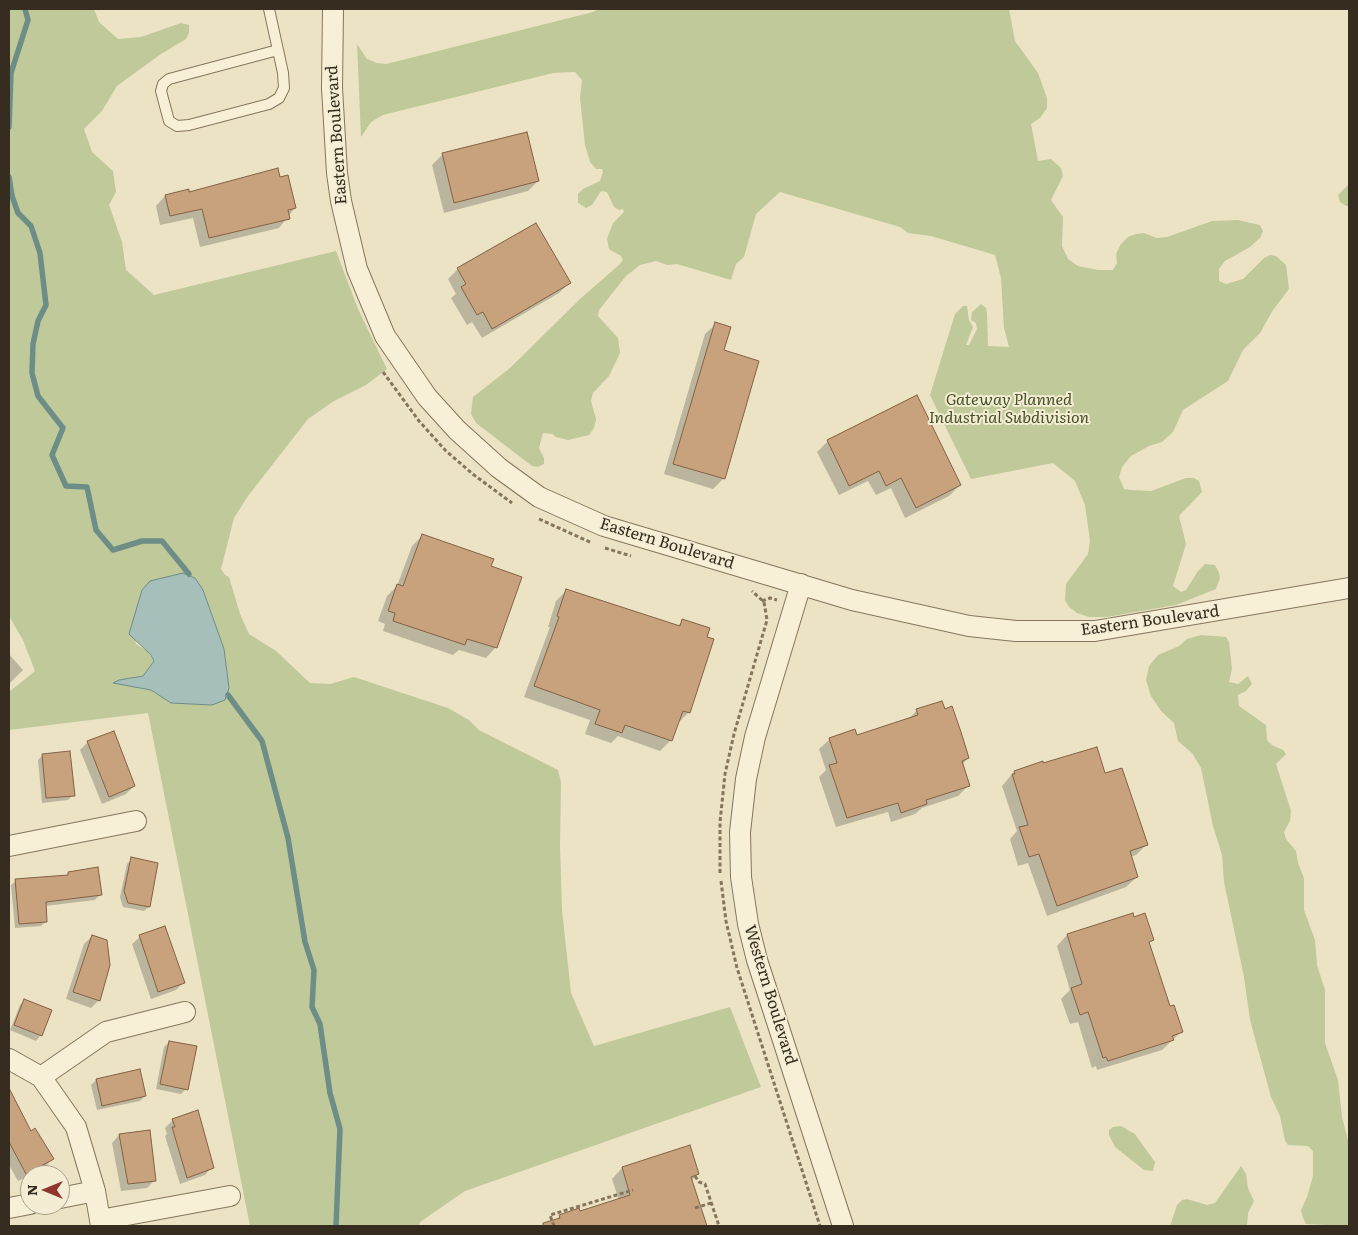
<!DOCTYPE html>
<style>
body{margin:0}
#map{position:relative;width:1358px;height:1235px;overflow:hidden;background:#ece3c5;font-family:Literata,serif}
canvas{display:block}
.frame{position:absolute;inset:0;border:10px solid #362c1f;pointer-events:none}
.north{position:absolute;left:20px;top:1165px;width:50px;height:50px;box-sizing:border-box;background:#f4edd4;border:1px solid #a8a08c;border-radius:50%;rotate:270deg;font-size:14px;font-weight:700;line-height:20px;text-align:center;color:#362c1f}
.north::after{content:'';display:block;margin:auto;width:18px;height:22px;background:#91352f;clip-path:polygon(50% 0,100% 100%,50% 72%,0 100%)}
</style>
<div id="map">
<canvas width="1358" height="1235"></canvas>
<div class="frame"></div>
<div class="north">N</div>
</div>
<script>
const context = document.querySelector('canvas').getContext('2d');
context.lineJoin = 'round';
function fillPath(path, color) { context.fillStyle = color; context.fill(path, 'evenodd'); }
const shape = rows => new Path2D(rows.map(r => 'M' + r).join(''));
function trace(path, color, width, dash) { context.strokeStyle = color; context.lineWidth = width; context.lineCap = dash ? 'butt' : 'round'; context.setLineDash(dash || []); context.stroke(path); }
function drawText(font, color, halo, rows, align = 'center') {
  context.font = font + ' Literata,serif'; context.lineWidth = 4; context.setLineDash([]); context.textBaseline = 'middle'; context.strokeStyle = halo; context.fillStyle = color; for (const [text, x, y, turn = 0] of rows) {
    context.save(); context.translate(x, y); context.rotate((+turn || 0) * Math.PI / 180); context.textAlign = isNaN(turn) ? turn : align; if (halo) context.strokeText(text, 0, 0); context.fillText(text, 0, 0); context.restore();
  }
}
const green = shape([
 [9,9,94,9,99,22,118,39,141,37,181,23,189,25,189,33,186,39,161,54,117,86,102,111,84,129,92,152,113,171,116,192,109,205,122,242,126,270,154,295,336,251,358,309,387,369,366,385,334,401,308,419,248,496,234,518,221,569,225,575,229,577,240,614,249,634,276,651,310,683,330,684,354,677,448,708,469,720,479,730,558,770,561,782,560,845,562,910,571,993,594,1046,730,1007,761,1087,465,1191,420,1222,419,1226,250,1226,148,713,9,730,9,692,35,671,23,640,9,616],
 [203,590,224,649,229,688,212,705,171,703,151,690,119,680,143,676,154,661,147,651,136,644,132,625,134,620],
 [599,9,1009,9,1015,41,1038,73,1047,98,1047,108,1040,118,1031,124,1038,161,1051,159,1061,168,1063,176,1051,200,1063,217,1062,246,1068,259,1078,266,1098,270,1113,270,1117,263,1116,254,1121,244,1128,237,1136,234,1144,233,1157,238,1167,237,1212,221,1238,220,1260,225,1263,231,1260,238,1250,247,1225,261,1219,269,1219,281,1226,284,1243,279,1264,258,1270,255,1276,256,1286,265,1289,289,1273,310,1260,333,1243,350,1228,381,1183,410,1173,432,1162,442,1149,446,1131,456,1122,467,1119,477,1124,489,1131,490,1151,491,1186,478,1194,478,1199,481,1202,492,1179,516,1186,544,1173,586,1181,592,1186,590,1198,571,1205,564,1215,565,1219,573,1220,578,1216,589,1176,605,1107,617,1089,617,1077,613,1069,607,1065,600,1066,584,1088,554,1090,541,1085,505,1075,481,1053,463,971,479,930,395,955,314,963,306,967,306,969,320,973,327,966,345,969,345,977,329,976,323,971,320,972,312,981,304,986,308,987,313,988,346,1009,347,1004,328,1001,278,995,255,931,236,908,233,900,227,780,192,756,214,744,257,736,264,731,280,677,264,667,265,656,261,640,265,626,276,599,310,598,316,618,338,620,353,609,376,593,393,591,401,596,419,594,428,589,435,568,440,556,437,553,434,543,433,539,448,544,458,544,464,538,467,532,466,476,423,471,414,473,397,510,368,580,299,620,264,623,260,621,256,609,249,607,239,613,223,624,212,623,209,619,210,614,207,607,192,601,191,592,205,586,208,578,203,578,194,583,189,600,181,603,172,602,169,596,169,590,162,585,145,580,98,582,80,575,72,553,73,383,115,371,122,361,137,357,44,367,59,377,63,386,64,593,12],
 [1349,184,1349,206,1346,206,1340,202,1338,195],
 [1201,635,1226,637,1229,642,1232,669,1229,682,1238,684,1248,676,1252,684,1246,691,1238,695,1239,706,1266,725,1267,740,1272,745,1283,750,1286,754,1276,764,1291,811,1290,821,1284,832,1286,839,1296,851,1298,863,1304,878,1304,910,1315,940,1317,965,1325,990,1325,1043,1338,1080,1342,1117,1349,1144,1349,1226,1306,1224,1303,1218,1301,1210,1307,1197,1313,1176,1313,1151,1308,1146,1288,1145,1285,1141,1280,1116,1271,1097,1250,1020,1244,977,1224,882,1222,855,1213,826,1201,768,1192,753,1178,741,1174,723,1161,711,1151,696,1146,680,1149,666,1158,655,1179,646,1187,639],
 [1121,1126,1135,1134,1155,1162,1153,1171,1144,1170,1115,1147,1109,1135,1109,1130,1113,1127],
 [1241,1166,1246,1174,1248,1188,1254,1201,1248,1213,1247,1226,1170,1226,1177,1205,1182,1200,1187,1199,1207,1205,1215,1203]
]);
const water = shape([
 [183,573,195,578,203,590,224,649,229,688,225,700,212,705,171,703,151,690,113,683,119,680,143,676,154,661,151,655,129,634,142,590,150,581,183,573]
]);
const shadow = shape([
 [443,154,538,181,528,191,444,213,432,165],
 [279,178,295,208,279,228,200,247,193,218,160,225,156,206,165,196],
 [458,269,569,283,559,293,482,338,472,322,467,325,451,298,456,294,448,279],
 [716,324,724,478,713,489,664,474,705,334],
 [828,441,960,485,949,496,905,518,891,488,876,495,868,481,839,495,817,452],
 [422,536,490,567,496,647,486,658,459,650,453,655,383,631,385,624,378,621,387,596,397,586,412,546],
 [567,590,677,626,683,621,689,712,678,723,671,740,660,751,618,736,611,743,585,734,590,720,524,697,550,627,548,627,556,601],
 [9,654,23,670,9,684],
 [917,710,968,758,962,765,968,786,958,796,922,808,915,814,891,822,888,812,836,827,819,777,826,770,819,749,830,739,856,737,908,720],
 [88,742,134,786,126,794,102,804,80,750],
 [43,755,73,795,68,800,42,803,38,760],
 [1014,772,1104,775,1146,845,1136,855,1130,857,1137,877,1126,887,1047,916,1028,863,1018,866,1010,839,1017,831,1002,786],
 [132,859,149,907,144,911,123,907,120,897,127,864],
 [69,873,100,895,95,900,45,906,46,921,41,926,15,928,11,885,16,881,64,877],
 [1132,915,1152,940,1148,944,1169,1008,1181,1032,1162,1050,1097,1070,1096,1066,1092,1068,1078,1022,1070,1024,1061,999,1070,990,1057,946,1067,935],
 [92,936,99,1000,91,1008,66,999,84,944],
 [140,937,184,982,176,990,151,999,132,944],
 [25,1000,50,1011,40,1036,36,1041,10,1030,20,1005],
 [169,1042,186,1089,181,1094,156,1089,164,1047],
 [139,1071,145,1096,140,1101,97,1110,91,1085,96,1080],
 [9,1102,52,1159,45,1167,18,1181,9,1165],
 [198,1112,212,1167,205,1175,180,1184,165,1136,167,1134,165,1128,173,1120],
 [119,1135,155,1180,147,1188,121,1191,112,1143],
 [622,1168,698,1174,691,1181,706,1226,549,1226,560,1216,579,1213,619,1200,612,1179]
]);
const stream = shape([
 [9,127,11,73,28,20,25,9],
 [9,177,12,196,18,213,31,226,40,253,46,305,38,321,33,344,32,373,38,396,63,428,52,455,66,486,87,487,96,530,113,550,142,541,162,541,189,574],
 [228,695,262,741,288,838,305,942,314,970,312,1007,320,1024,330,1093,340,1129,336,1226]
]);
const building = shape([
 [527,132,539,181,454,203,442,153,527,132],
 [278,168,280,177,288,175,296,208,288,210,290,219,209,238,202,209,170,216,165,195,189,189,189,192,278,168],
 [536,223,571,283,492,329,483,312,477,315,461,287,466,284,457,268,536,223],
 [715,322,731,327,724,350,759,361,725,479,673,464,715,322],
 [917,395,961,485,916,508,901,478,886,486,879,471,849,486,827,440,917,395],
 [422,534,494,559,491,566,522,577,497,648,467,639,465,645,393,621,395,613,388,611,397,584,403,586,422,534],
 [566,589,680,626,682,619,710,628,707,637,714,639,690,713,683,711,672,741,625,725,622,733,595,724,600,710,534,686,559,617,557,616,566,589],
 [942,701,945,709,952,706,961,732,969,758,962,761,970,786,926,800,927,804,901,813,898,803,847,818,829,765,837,763,829,738,855,729,857,735,918,715,916,709,942,701],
 [114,731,135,786,109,797,87,741,114,731],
 [1097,747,1105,773,1122,768,1148,845,1130,851,1138,877,1057,906,1039,854,1029,857,1019,827,1028,825,1012,774,1015,774,1014,771,1043,761,1043,763,1097,747],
 [70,751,75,796,46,798,42,754,70,751],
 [131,857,158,863,150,907,128,903,124,891,131,857],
 [98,867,102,895,46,902,47,922,19,924,15,879,68,875,68,872,98,867],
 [1133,913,1134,917,1145,913,1154,940,1149,942,1170,1006,1174,1005,1183,1032,1172,1036,1174,1040,1108,1061,1106,1057,1103,1058,1088,1012,1080,1015,1071,988,1082,984,1067,934,1133,913],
 [165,926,185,983,158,992,139,935,165,926],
 [92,935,107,940,110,965,100,1001,73,992,92,935],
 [24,999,52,1010,42,1036,14,1025,24,999],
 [169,1041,197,1046,188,1090,160,1084,169,1041],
 [140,1069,146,1096,102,1106,96,1079,140,1069],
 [9,1088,31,1131,35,1128,54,1159,26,1174,9,1142,9,1088],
 [198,1110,214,1168,187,1178,172,1127,175,1127,172,1119,198,1110],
 [150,1130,156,1181,128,1184,119,1134,150,1130],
 [690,1145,699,1174,691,1177,707,1226,543,1226,543,1223,560,1218,559,1215,579,1208,580,1211,630,1195,622,1167,690,1145]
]);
const path = shape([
 [383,372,419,421,446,451,474,475,512,503],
 [539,519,592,543],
 [605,548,631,556],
 [762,601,770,598,777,600],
 [720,873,720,822,725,774,734,734,767,620,764,602,752,591],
 [721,881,726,921,737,968,820,1226],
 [695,1176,699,1182,705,1184,719,1226],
 [695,1208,711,1203],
 [554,1226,550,1215,633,1190]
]);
const service = shape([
 [269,9,278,50,283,73,284,88,279,98,269,104,189,125,177,126,169,121,161,91,163,84,169,79,278,50]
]);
const minor = shape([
 [333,9,332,88,337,173,341,201,357,269,385,336,427,397,457,430,499,468,539,497,604,526,852,600,969,626,1016,631,1095,631,1349,588],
 [801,584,755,737,746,779,740,832,741,877,748,924,757,960,843,1226],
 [9,846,136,821],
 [9,1059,41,1077,76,1127,95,1191,101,1226],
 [41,1077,106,1032,185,1012],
 [60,1198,95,1191],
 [9,1208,30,1204],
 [100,1220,230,1196]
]);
const streetNames = [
 ["Eastern Boulevard",337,135,-94],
 ["Eastern Boulevard",667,544,17],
 ["Eastern Boulevard",1150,621,-8],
 ["Western Boulevard",770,995,73]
];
const parkNames = [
 ["Gateway Planned",1009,400],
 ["Industrial Subdivision",1009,418]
];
fillPath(green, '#c0c999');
fillPath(water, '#a6bfba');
trace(water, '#6d8d87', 1);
fillPath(shadow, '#0003');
trace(stream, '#6d8d87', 5.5);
fillPath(building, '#c8a17d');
trace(building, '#836143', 1);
trace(service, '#86755c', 12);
trace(minor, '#86755c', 22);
trace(path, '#86755c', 3, [4, 2.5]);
trace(service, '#f7f0d7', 10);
trace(minor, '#f7f0d7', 20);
drawText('16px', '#362c1f', '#f4edd4', streetNames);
drawText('italic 16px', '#445227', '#f4edd4', parkNames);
</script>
